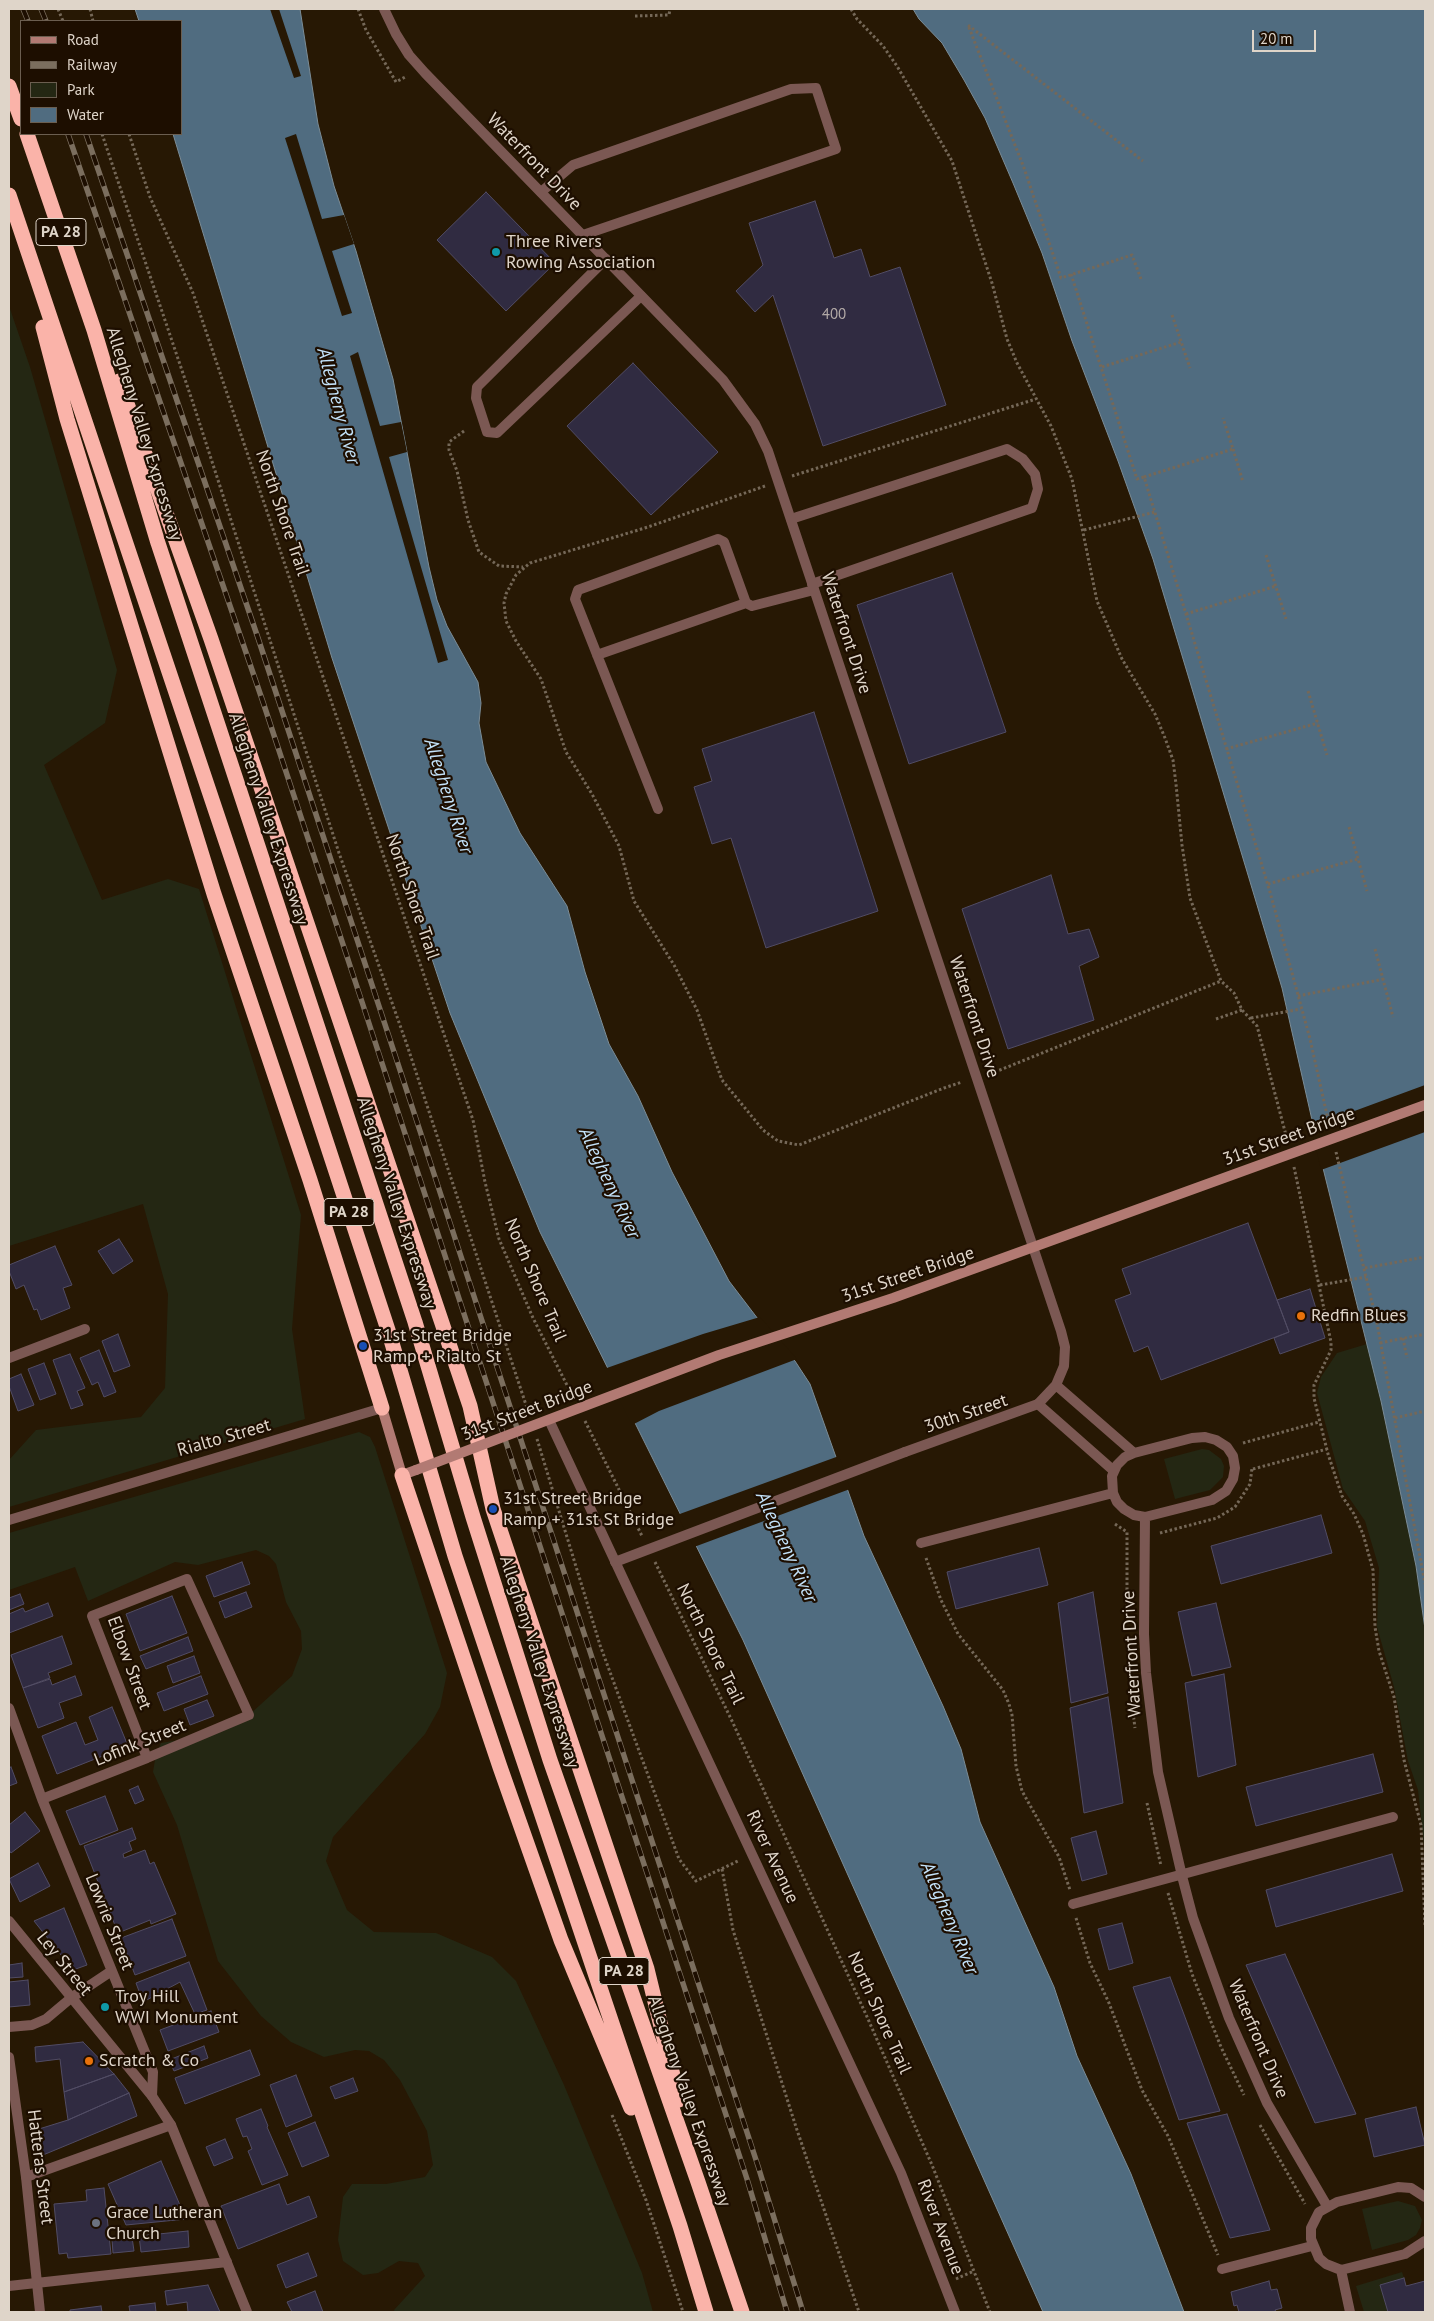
<!DOCTYPE html>
<style>
body{margin:0}
#map{position:relative;width:1434px;height:2321px;overflow:hidden;background:#271804;font-family:"PT Sans",sans-serif}
canvas{display:block}
.frame{position:absolute;inset:0;border:10px solid #dfd5c9;pointer-events:none}
.legend{position:absolute;left:20px;top:20px;width:162px;height:115px;box-sizing:border-box;background:#1d0e00;border:1px solid #6b5e50;margin:0;padding:6px 9px;list-style:none;font-size:15px;color:#dfd5c9}
.legend li{display:flex;align-items:center;gap:10px;height:25px}
.legend b{width:25px;border:1px solid #6b5e50}
.scale{position:absolute;left:1252px;top:30px;width:64px;height:22px;box-sizing:border-box;border:2px solid #dfd5c9;border-top:0;padding-left:6px;font-size:15px;line-height:18px;white-space:nowrap;color:#dfd5c9;-webkit-text-stroke:4px #1d0e00;paint-order:stroke}
</style>
<div id="map">
<canvas width="1434" height="2321"></canvas>
<div class="frame"></div>
<ul class="legend">
<li><b style="height:6px;background:#b27a73"></b>Road</li>
<li><b style="height:6px;background:#7b6e5e"></b>Railway</li>
<li><b style="height:14px;background:#242713"></b>Park</li>
<li><b style="height:14px;background:#506c80"></b>Water</li>
</ul>
<div class="scale">20 m</div>
</div>
<script>
const context = document.querySelector('canvas').getContext('2d');
context.lineJoin = 'round';
function fillPath(path, color) { context.fillStyle = color; context.fill(path, 'evenodd'); }
const shape = rows => new Path2D(rows.map(r => 'M' + r).join(''));
function trace(path, color, width, dash) { context.strokeStyle = color; context.lineWidth = width; context.lineCap = dash ? 'butt' : 'round'; context.setLineDash(dash || []); context.stroke(path); }
function drawText(font, color, halo, rows, align = 'center') {
  context.font = font + ' "PT Sans",sans-serif'; context.lineWidth = 4.5; context.setLineDash([]); context.textBaseline = 'middle'; context.strokeStyle = halo; context.fillStyle = color; for (const [text, x, y, turn = 0] of rows) {
    context.save(); context.translate(x, y); context.rotate((+turn || 0) * Math.PI / 180); context.textAlign = isNaN(turn) ? turn : align; if (halo) context.strokeText(text, 0, 0); context.fillText(text, 0, 0); context.restore();
  }
}
const green = shape([
 [9,306,30,367,117,670,105,723,44,765,102,900,168,879,199,889,301,1215,292,1329,305,1419,9,1507,9,1460,36,1430,141,1417,165,1388,168,1294,143,1204,9,1246],
 [1367,1344,1381,1401,1416,1566,1425,1629,1425,1854,1418,1790,1408,1761,1394,1687,1377,1627,1379,1568,1365,1521,1343,1489,1317,1393,1321,1377,1337,1353],
 [359,1432,370,1437,375,1447,447,1673,440,1707,425,1734,333,1837,326,1861,347,1910,374,1932,436,1933,492,1957,516,1981,564,2085,642,2273,653,2312,395,2312,394,2310,425,2276,418,2263,399,2261,378,2273,363,2275,343,2261,338,2240,343,2197,352,2184,386,2184,425,2177,433,2165,427,2131,400,2080,384,2060,369,2051,355,2050,324,2057,291,2042,261,2016,218,1961,177,1825,153,1772,156,1754,161,1743,203,1736,249,1715,292,1676,302,1649,301,1631,286,1602,276,1564,269,1556,256,1550,198,1565,175,1562,88,1601,75,1567,9,1590,9,1533],
 [1202,1449,1209,1450,1221,1459,1224,1466,1223,1477,1210,1490,1175,1499,1164,1459],
 [1398,2201,1415,2206,1422,2220,1420,2228,1416,2235,1408,2240,1372,2250,1362,2209],
 [1402,2272,1404,2278,1381,2285,1388,2312,1364,2312,1356,2286]
]);
const water = shape([
 [135,9,300,9,318,124,334,186,356,251,393,379,429,567,437,600,447,626,478,682,481,703,479,723,486,762,520,833,567,906,585,972,609,1044,638,1096,672,1172,729,1281,758,1319,795,1361,810,1384,864,1536,943,1706,961,1749,980,1822,1054,1987,1077,2056,1131,2174,1184,2312,1043,2312,743,1640,540,1232,450,1013,332,658,173,134,181,134,181,21,139,21,135,9],
 [913,9,1425,9,1425,1629,1416,1566,1381,1401,1322,1164,1282,988,1153,559,1118,461,1072,341,1042,253,1013,183,985,118,964,80,942,43,919,19,913,9]
]);
const pier = shape([
 [270,9,279,9,301,76,294,78],
 [296,134,322,219,344,215,354,244,332,251,352,313,342,316,285,138],
 [358,352,380,426,401,422,407,452,389,457,448,660,438,663,350,356],
 [1425,1085,1425,1132,1321,1170,1311,1127],
 [760,1317,797,1359,659,1411,632,1425,604,1369,703,1334],
 [839,1456,850,1489,694,1547,677,1515]
]);
const building = shape([
 [486,192,555,263,506,311,437,240,486,192],
 [815,201,834,258,861,249,870,277,900,267,946,405,823,446,773,295,755,312,736,291,763,265,749,223,815,201],
 [633,363,718,452,651,515,567,426,633,363],
 [952,573,1006,732,909,764,857,605,952,573],
 [814,712,878,911,766,948,731,838,712,844,694,787,712,781,702,749,814,712],
 [1051,875,1068,934,1089,929,1099,957,1079,966,1094,1020,1008,1049,962,909,1051,875],
 [1248,1223,1289,1332,1161,1380,1148,1346,1134,1352,1115,1300,1131,1294,1122,1269,1248,1223],
 [119,1239,133,1261,113,1274,98,1251,119,1239],
 [55,1246,72,1285,63,1288,70,1308,41,1320,37,1309,34,1310,24,1285,16,1289,9,1271,9,1265,55,1246],
 [1310,1289,1325,1338,1280,1354,1274,1338,1289,1332,1277,1300,1310,1289],
 [118,1334,130,1366,114,1372,102,1341,118,1334],
 [99,1350,116,1392,104,1397,98,1382,92,1385,80,1358,99,1350],
 [70,1354,85,1388,77,1391,83,1405,71,1409,53,1360,70,1354],
 [44,1363,56,1394,40,1400,28,1369,44,1363],
 [21,1374,34,1405,18,1411,9,1386,9,1379,21,1374],
 [1321,1515,1332,1553,1221,1584,1211,1546,1321,1515],
 [1039,1548,1048,1585,956,1609,947,1572,1039,1548],
 [242,1562,250,1584,214,1597,206,1576,242,1562],
 [246,1592,252,1607,225,1618,219,1602,246,1592],
 [1093,1592,1108,1693,1071,1703,1058,1603,1093,1592],
 [20,1594,24,1604,9,1610,9,1598,20,1594],
 [172,1596,187,1633,140,1651,126,1614,172,1596],
 [48,1603,53,1616,9,1633,9,1614,23,1608,25,1612,48,1603],
 [1216,1603,1231,1667,1192,1676,1178,1612,1216,1603],
 [62,1636,72,1664,48,1673,50,1678,23,1688,11,1655,62,1636],
 [188,1637,193,1651,146,1669,140,1656,188,1637],
 [194,1656,200,1673,173,1683,167,1666,194,1656],
 [1224,1674,1236,1765,1198,1777,1185,1683,1224,1674],
 [75,1676,82,1695,59,1703,64,1718,38,1728,23,1688,50,1679,52,1685,75,1676],
 [201,1676,208,1694,164,1711,157,1693,201,1676],
 [1108,1697,1123,1803,1084,1813,1070,1708,1108,1697],
 [207,1700,214,1716,190,1725,184,1709,207,1700],
 [112,1707,128,1746,57,1774,42,1736,76,1722,85,1745,98,1740,89,1717,112,1707],
 [1373,1754,1383,1792,1256,1826,1246,1787,1373,1754],
 [11,1767,17,1783,9,1786,9,1768,11,1767],
 [138,1786,144,1800,135,1804,129,1790,138,1786],
 [105,1796,118,1830,80,1845,66,1811,105,1796],
 [25,1812,40,1831,11,1853,9,1850,9,1825,25,1812],
 [132,1828,136,1839,129,1842,132,1850,123,1854,124,1858,145,1850,150,1864,154,1862,176,1914,151,1924,150,1920,118,1933,84,1846,132,1828],
 [1096,1831,1107,1874,1082,1881,1071,1838,1096,1831],
 [1392,1854,1403,1891,1276,1927,1266,1890,1392,1854],
 [38,1863,50,1886,20,1902,9,1879,38,1863],
 [64,1908,87,1965,73,1970,34,1921,64,1908],
 [172,1919,186,1956,135,1975,121,1938,172,1919],
 [1122,1923,1133,1963,1109,1970,1098,1929,1122,1923],
 [1285,1954,1356,2114,1315,2123,1246,1965,1285,1954],
 [189,1962,207,2010,195,2014,180,1982,143,2002,136,1983,189,1962],
 [22,1963,23,1977,9,1978,9,1965,22,1963],
 [1170,1977,1220,2111,1179,2120,1133,1987,1170,1977],
 [28,1980,30,2005,9,2007,9,1982,28,1980],
 [211,2011,219,2032,168,2051,160,2030,211,2011],
 [83,2042,114,2074,64,2092,60,2059,36,2062,35,2047,83,2042],
 [204,2046,208,2058,174,2071,169,2060,204,2046],
 [250,2050,260,2075,185,2104,175,2078,250,2050],
 [114,2074,129,2093,68,2120,64,2092,114,2074],
 [296,2075,312,2116,286,2127,270,2085,296,2075],
 [353,2078,358,2091,335,2099,330,2087,353,2078],
 [129,2093,137,2116,43,2155,39,2129,68,2120,129,2093],
 [1416,2107,1425,2145,1374,2157,1365,2119,1416,2107],
 [261,2109,268,2126,267,2127,288,2175,262,2185,248,2151,252,2149,247,2136,243,2137,236,2119,261,2109],
 [1227,2114,1270,2230,1230,2238,1187,2123,1227,2114],
 [315,2122,329,2156,302,2167,288,2133,315,2122],
 [225,2139,233,2158,214,2166,206,2147,225,2139],
 [161,2161,186,2219,126,2225,108,2184,161,2161],
 [279,2184,287,2205,309,2196,317,2217,238,2249,221,2206,279,2184],
 [104,2188,111,2254,68,2258,67,2253,59,2254,54,2204,87,2201,86,2190,104,2188],
 [188,2231,189,2247,141,2252,139,2236,188,2231],
 [132,2237,134,2251,113,2253,112,2239,132,2237],
 [308,2253,317,2276,286,2288,277,2265,308,2253],
 [1404,2278,1406,2286,1425,2281,1425,2312,1388,2312,1380,2285,1404,2278],
 [1269,2281,1271,2290,1277,2289,1282,2308,1275,2310,1276,2312,1239,2312,1237,2305,1234,2306,1231,2292,1269,2281],
 [208,2285,220,2312,188,2312,187,2302,167,2305,165,2291,208,2285],
 [315,2291,323,2312,292,2312,287,2302,315,2291],
 [155,2303,156,2312,130,2312,129,2306,155,2303],
 [101,2306,102,2312,70,2312,70,2310,101,2306]
]);
const path = shape([
 [58,9,63,21],
 [90,9,93,21],
 [358,9,366,30,396,82,407,76],
 [851,9,857,19,883,46,897,66,952,161,992,283,1007,339,1017,363,1051,426,1072,479,1097,601,1122,659,1155,714,1165,738,1173,760,1176,784,1182,845,1190,898,1221,981,1234,993,1242,1010,1257,1026,1287,1139],
 [635,16,669,15,670,9],
 [102,134,193,403,339,853,407,1045,528,1411],
 [129,134,150,197,193,293,473,1120,485,1182,499,1239,533,1318,572,1395],
 [1071,274,1137,479,1144,477,1186,614,1270,892,1310,1039,1329,1124],
 [1141,279,1132,255,1061,278,1024,168,968,25,1143,161],
 [1172,315,1190,368],
 [1102,367,1181,342],
 [464,431,449,442,449,450,457,471,468,520,479,552,499,566,523,567],
 [1233,449,1243,482],
 [792,476,1036,399],
 [1144,477,1233,449,1223,418],
 [765,486,648,527,530,563,516,575,506,594,504,603,506,621,516,641,541,679,566,752,592,794,619,846,634,901,674,965,697,1010,722,1080,763,1130,778,1141,799,1145,944,1088,962,1082],
 [1084,530,1155,512],
 [1266,555,1286,619],
 [1186,614,1276,586],
 [1308,691,1327,755],
 [1226,749,1318,723],
 [1349,827,1367,891],
 [1268,884,1358,859],
 [1375,949,1393,1017],
 [1298,996,1384,979],
 [1251,1018,1301,1009],
 [1216,1019,1242,1010],
 [990,1074,1221,981],
 [1336,1152,1377,1323,1425,1584],
 [1294,1167,1331,1342,1331,1350,1314,1385,1314,1398,1328,1454,1342,1496,1354,1514,1363,1534,1373,1570,1375,1627,1379,1651,1394,1697,1404,1760,1421,1825,1425,1927],
 [1365,1268,1425,1257],
 [1320,1285,1366,1277],
 [1403,1338,1407,1358],
 [1380,1343,1425,1334],
 [1395,1418,1425,1411],
 [585,1421,642,1536],
 [537,1439,600,1645,679,1859,696,1881,738,1861],
 [1243,1443,1319,1422],
 [1253,1469,1327,1449],
 [1115,1524,1127,1532,1127,1616],
 [1160,1533,1217,1518,1235,1507,1250,1484,1252,1468],
 [926,1558,941,1600,958,1634,1003,1690,1009,1704,1012,1715,1016,1766,1022,1791,1059,1857,1070,1890],
 [655,1562,733,1723,868,2019,932,2165,990,2312],
 [1133,1712,1135,1728],
 [1147,1803,1161,1866],
 [722,1869,733,1930,797,2130,859,2312],
 [1168,1893,1192,1974,1221,2047,1244,2095],
 [1076,1918,1090,1963,1109,2003,1142,2090,1168,2136,1218,2255],
 [612,2115,646,2200,683,2312],
 [1260,2125,1305,2204],
 [956,2279,974,2271]
]);
const service = shape([
 [541,192,573,165,791,89,816,88,836,149,583,235],
 [606,259,477,387,476,398,487,432,497,433,641,296],
 [791,519,1007,449,1023,459,1035,474,1038,489,1032,508,812,584],
 [597,655,746,603],
 [658,809,575,599,578,590,718,539,724,542,746,603,752,606,814,590],
 [26,2177,171,2125]
]);
const minor = shape([
 [384,9,396,34,409,55,425,73,723,380,755,424,768,451,1061,1331,1065,1347,1064,1366,1056,1385,1038,1404,1114,1471],
 [9,1358,85,1329],
 [1056,1385,1134,1453],
 [1205,1437,1216,1440,1227,1447,1233,1456,1235,1468,1233,1479,1226,1491,1212,1500,1145,1517,1134,1515,1124,1509,1117,1502,1113,1493,1112,1476,1117,1465,1125,1457,1134,1453,1192,1438,1205,1437],
 [1145,1517,1144,1634,1146,1673,1158,1772,1182,1876,1193,1918,1229,2018,1267,2103,1327,2206],
 [921,1543,1113,1493],
 [9,1708,42,1799,153,2072,152,2096],
 [42,1799,147,1758,249,1715,187,1579,92,1616,147,1758],
 [1073,1904,1393,1817],
 [9,2027,32,2025,46,2019,71,1998,110,1972],
 [9,2057,26,2177,40,2312],
 [1425,2197,1411,2188,1398,2187,1337,2202,1319,2212,1311,2228,1311,2239,1319,2258,1326,2264,1341,2270,1405,2254,1425,2241],
 [1222,2269,1312,2246],
 [1341,2270,1350,2312],
 [9,2286,227,2262]
]);
const tertiary = shape([
 [549,1420,901,2173,955,2312],
 [905,1452,1038,1404],
 [9,1520,382,1408],
 [9,1921,152,2096,171,2125,247,2312]
]);
const secondary = shape([
 [382,1408,402,1475,416,1470]
]);
const motorway = shape([
 [9,86,21,119],
 [27,134,94,330,158,543,415,1322,473,1517,550,1760,698,2182,742,2312],
 [9,195,300,1062,389,1333,455,1556,680,2226,706,2312],
 [43,327,67,419,214,894,310,1180,382,1408],
 [119,381,211,639,470,1406,493,1509,647,1969,679,2100],
 [402,1475,500,1767,561,1940,631,2108]
]);
const rail = shape([
 [23,9,28,21],
 [41,9,46,21],
 [68,134,263,702,362,1002,747,2179,787,2312],
 [86,134,258,638,420,1131,758,2166,803,2312]
]);
const tertiaryBridge = shape([
 [615,1562,905,1452]
]);
const secondaryBridge = shape([
 [416,1470,719,1355,893,1298,1425,1105]
]);
const markers = [
 [496,252,5,"#0f9aa8"],
 [1301,1316,5,"#e8710a"],
 [363,1346,5,"#1a4fb4"],
 [493,1509,5,"#1a4fb4"],
 [105,2007,5,"#0f9aa8"],
 [89,2061,5,"#e8710a"],
 [96,2223,5,"#6b7280"]
];
const numberNames = [
 ["400",834,315]
];
const shields = [
 [61,232,50],
 [349,1212,50],
 [624,1971,50]
];
const shieldNames = [
 ["PA 28",61,232],
 ["PA 28",349,1212],
 ["PA 28",624,1971]
];
const streetNames = [
 ["Waterfront Drive",534,162,46],
 ["Allegheny Valley Expressway",144,434,73],
 ["North Shore Trail",282,513,71],
 ["Waterfront Drive",846,633,72],
 ["Allegheny Valley Expressway",268,819,72],
 ["North Shore Trail",412,897,71],
 ["Waterfront Drive",974,1017,72],
 ["31st Street Bridge",1289,1137,-20],
 ["Allegheny Valley Expressway",396,1203,72],
 ["31st Street Bridge",908,1275,-19],
 ["North Shore Trail",535,1280,67],
 ["31st Street Bridge",527,1411,-21],
 ["30th Street",966,1414,-19],
 ["Rialto Street",224,1438,-16],
 ["North Shore Trail",710,1644,64],
 ["Waterfront Drive",1132,1654,-93],
 ["Allegheny Valley Expressway",539,1662,72],
 ["Elbow Street",129,1663,70],
 ["Lofink Street",140,1743,-22],
 ["River Avenue",772,1857,65],
 ["Lowrie Street",109,1922,68],
 ["Ley Street",64,1964,51],
 ["North Shore Trail",879,2013,66],
 ["Waterfront Drive",1258,2039,67],
 ["Allegheny Valley Expressway",689,2101,71],
 ["Hatteras Street",40,2167,83],
 ["River Avenue",940,2227,69]
];
const poiNames = [
 ["Three Rivers",506,242],
 ["Rowing Association",506,263],
 ["Redfin Blues",1311,1316],
 ["31st Street Bridge",373,1336],
 ["Ramp + Rialto St",373,1357],
 ["31st Street Bridge",503,1499],
 ["Ramp + 31st St Bridge",503,1520],
 ["Troy Hill",115,1997],
 ["WWI Monument",115,2018],
 ["Scratch & Co",99,2061],
 ["Grace Lutheran",106,2213],
 ["Church",106,2234]
];
const waterNames = [
 ["Allegheny River",338,406,75],
 ["Allegheny River",448,796,72],
 ["Allegheny River",609,1183,65],
 ["Allegheny River",786,1547,65],
 ["Allegheny River",949,1918,67]
];
fillPath(green, '#242713');
fillPath(water, '#506c80');
trace(water, '#7b8c96', 1);
fillPath(pier, '#271804');
fillPath(building, '#302b41');
trace(building, '#514c64', 1);
trace(path, '#756858', 3, [2.5, 2.5]);
trace(service, '#7b5853', 10);
trace(minor, '#7b5853', 10);
trace(tertiary, '#7b5853', 10);
trace(secondary, '#b27a73', 10);
trace(motorway, '#fab3a9', 15);
trace(rail, '#7b6e5e', 5.5);
trace(rail, '#1d0e00', 4, [11]);
trace(tertiaryBridge, '#7b5853', 10);
trace(secondaryBridge, '#b27a73', 10);
for (const [x, y, r, color] of markers) { const dot = new Path2D(); dot.arc(x, y, r, 0, 2 * Math.PI); context.fillStyle = color; context.fill(dot); trace(dot, '#1d0e00', 2); }
drawText('15px', '#b3aaa7', null, numberNames);
for (const [x, y, w] of shields) { const box = new Path2D(); box.roundRect(x - w / 2, y - 13.5, w, 27, 4); context.fillStyle = '#1d0e00'; context.fill(box); trace(box, '#dfd5c9', 1); }
drawText('bold 16px', '#dfd5c9', null, shieldNames);
drawText('18px', '#dfd5c9', '#1d0e00', streetNames);
drawText('18px', '#dfd5c9', '#1d0e00', poiNames, 'left');
drawText('italic 19px', '#c3e2f9', '#1d0e00', waterNames);
</script>
